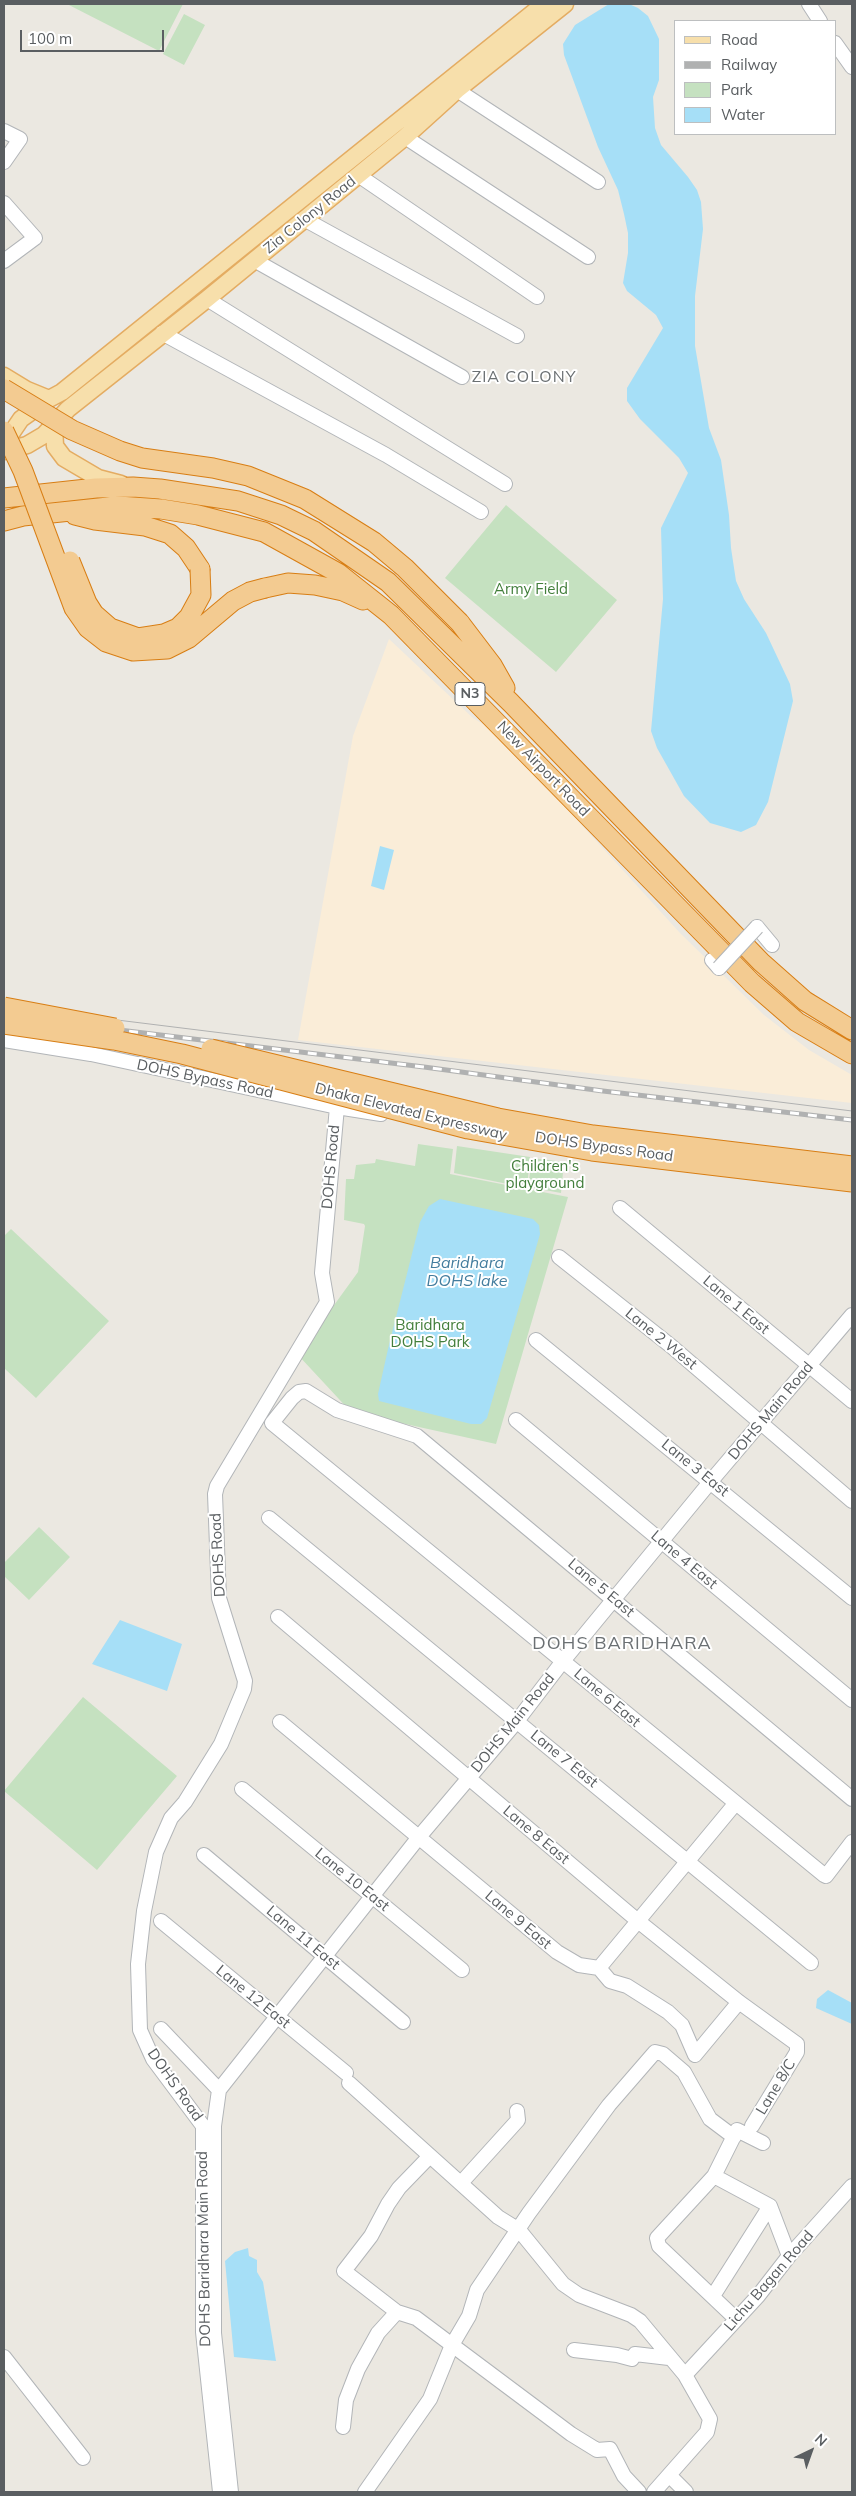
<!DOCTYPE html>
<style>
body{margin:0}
#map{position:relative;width:856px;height:2496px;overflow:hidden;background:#ebe8e1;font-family:Mulish,sans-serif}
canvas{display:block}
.frame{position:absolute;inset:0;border:5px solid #5a5e61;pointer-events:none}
.legend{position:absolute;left:674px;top:20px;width:162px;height:115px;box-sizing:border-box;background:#fff;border:1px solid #bdbfc0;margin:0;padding:6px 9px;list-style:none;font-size:15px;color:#5a5e61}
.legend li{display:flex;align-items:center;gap:10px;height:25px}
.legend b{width:25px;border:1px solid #bdbfc0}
.north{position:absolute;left:786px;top:2426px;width:50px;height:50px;-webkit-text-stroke:4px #fff;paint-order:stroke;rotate:42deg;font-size:14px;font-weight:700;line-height:20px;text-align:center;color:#5a5e61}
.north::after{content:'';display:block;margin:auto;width:18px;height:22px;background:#5a5e61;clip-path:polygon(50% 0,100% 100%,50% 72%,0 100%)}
.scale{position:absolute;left:20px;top:30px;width:144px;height:22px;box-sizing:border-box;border:2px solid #5a5e61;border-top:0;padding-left:6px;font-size:15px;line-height:18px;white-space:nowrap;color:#5a5e61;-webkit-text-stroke:4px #fff;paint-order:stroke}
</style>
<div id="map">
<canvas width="856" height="2496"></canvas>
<div class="frame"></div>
<ul class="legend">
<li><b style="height:6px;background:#f7dfab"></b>Road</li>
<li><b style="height:6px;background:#b0b1b1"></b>Railway</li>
<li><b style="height:14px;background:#c5e1c0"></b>Park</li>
<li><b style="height:14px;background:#a6dff7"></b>Water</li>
</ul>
<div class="north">N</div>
<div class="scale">100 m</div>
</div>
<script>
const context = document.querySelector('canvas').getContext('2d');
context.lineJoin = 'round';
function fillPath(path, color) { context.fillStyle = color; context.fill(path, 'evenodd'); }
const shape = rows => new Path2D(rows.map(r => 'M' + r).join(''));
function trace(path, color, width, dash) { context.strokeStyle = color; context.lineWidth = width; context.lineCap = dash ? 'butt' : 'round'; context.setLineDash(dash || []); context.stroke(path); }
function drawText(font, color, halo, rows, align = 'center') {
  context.font = font + ' Mulish,sans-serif'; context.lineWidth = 4; context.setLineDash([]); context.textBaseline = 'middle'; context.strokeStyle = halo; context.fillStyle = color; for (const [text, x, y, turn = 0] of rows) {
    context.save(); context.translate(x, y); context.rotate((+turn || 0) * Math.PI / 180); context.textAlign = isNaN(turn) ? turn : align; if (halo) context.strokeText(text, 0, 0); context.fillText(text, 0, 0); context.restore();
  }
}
const commercial = shape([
 [389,639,473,718,526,750,579,822,680,933,764,1015,809,1050,852,1075,852,1103,298,1040,353,736]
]);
const green = shape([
 [67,4,183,4,159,51],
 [184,14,205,25,184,65,163,54],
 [506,505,617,600,556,672,445,578],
 [418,1144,453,1149,450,1174,568,1197,496,1444,351,1412,298,1355,358,1272,365,1226,364,1224,344,1220,346,1179,354,1179,356,1165,375,1163,376,1159,415,1166],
 [457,1146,530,1157,527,1188,454,1173],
 [532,1158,564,1162,561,1193,528,1187],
 [11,1229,109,1321,36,1398,4,1368,4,1236],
 [39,1527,70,1557,29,1600,4,1576,4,1563],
 [83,1697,177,1776,97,1870,4,1791]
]);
const water = shape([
 [609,4,629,4,638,8,648,16,659,39,659,80,653,97,655,128,661,145,688,177,697,190,701,202,703,229,695,296,695,346,709,428,721,460,729,515,731,548,736,581,744,599,766,633,790,684,793,701,768,802,756,825,741,832,710,823,684,796,657,748,651,731,663,599,661,528,688,473,679,458,640,419,627,401,627,388,663,328,656,315,627,291,623,283,628,253,628,233,624,214,618,190,598,147,564,55,563,44,575,25],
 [380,846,394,850,384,890,371,886],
 [440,1199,533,1219,539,1225,540,1234,487,1418,481,1424,471,1424,379,1401,378,1394,388,1349,420,1222,429,1206],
 [120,1620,182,1644,167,1691,92,1664],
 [828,1990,852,2003,852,2024,816,2008,817,1999],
 [248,2248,249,2256,257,2260,257,2272,263,2282,276,2361,234,2357,225,2261,235,2252]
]);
const minor = shape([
 [809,4,820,21],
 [835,43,852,67],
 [457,90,598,182],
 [4,131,20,139,4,162],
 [405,137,588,257],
 [358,175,537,297],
 [4,203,35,238,4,261],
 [304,219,517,336],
 [254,260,462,377],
 [207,299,505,484],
 [162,333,386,455,481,512],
 [757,927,772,945],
 [712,960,719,968],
 [4,1040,91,1054,337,1107,381,1114],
 [620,1208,852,1401],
 [559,1257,671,1346,852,1501],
 [536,1340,852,1598],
 [516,1420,852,1700],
 [269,1518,811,1963],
 [278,1617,638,1921,739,2002,797,2044,797,2052,752,2126],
 [280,1722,557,1952,579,1965,599,1968],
 [242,1789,462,1970],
 [852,1799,417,1436,337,1410,306,1391,299,1392,292,1398,272,1423,824,1875,826,1876,852,1842],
 [204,1855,403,2022],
 [161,1921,346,2073],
 [599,1968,735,1804],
 [599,1968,610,1981,627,1986,668,2012,682,2025,695,2055,739,2002],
 [161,2029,219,2090],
 [349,2083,498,2217,519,2230,563,2284,579,2295,631,2315,640,2321,685,2375,710,2419,707,2432,654,2492],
 [219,2090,419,1837,517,1721,563,1661,711,1481,852,1315],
 [219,2090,214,2126,214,2333,231,2492],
 [203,2126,153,2059,140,2030,138,1964,144,1911,156,1852,171,1818,185,1802,221,1744,244,1689,245,1681,219,1598,215,1494,217,1486,327,1302,322,1273,337,1107],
 [203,2126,203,2332,220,2492],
 [429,2157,399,2188,388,2204,371,2236,344,2271,397,2312,416,2318,571,2434,597,2450,610,2449,624,2476,639,2492],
 [714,2176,770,2206,789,2256],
 [461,2183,518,2120,517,2111],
 [713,2296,770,2206],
 [735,2318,659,2246,657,2238,714,2176,737,2130,763,2143],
 [574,2350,617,2355,632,2359,635,2354,669,2358],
 [4,2357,83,2458],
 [685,2375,758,2296,789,2256,852,2186],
 [343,2427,346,2400,358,2369,378,2333,397,2312],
 [670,2476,686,2492],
 [365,2492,430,2399,452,2345,469,2316,477,2290,529,2213,609,2105,655,2052,663,2054,684,2072,710,2119,734,2137]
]);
const major = shape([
 [4,376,27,390,49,399,62,392,544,4],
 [54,425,55,446,64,458,98,478,121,484],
 [4,444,21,419,45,402],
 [4,451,27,445,44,435,68,409,207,299,405,137,457,90,565,4]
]);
const highway = shape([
 [4,498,96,488,133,487,160,489,238,501,281,515,314,531,388,582,511,703,761,962,805,1001,852,1030],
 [75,515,95,520,145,526,170,534,186,548,200,569],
 [4,521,23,516,118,506,161,509,198,515,264,532,338,573,391,615,752,983,797,1022,852,1054],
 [265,588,288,583,315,585,343,591,363,600],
 [460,623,492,665,505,688]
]);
const tram = shape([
 [4,1006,852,1111]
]);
const rail = shape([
 [4,1016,424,1067,603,1091,852,1120]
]);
const minorBridge = shape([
 [719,968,757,927]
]);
const highwayBridge = shape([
 [4,389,72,430,120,451,142,458,213,468,248,476,305,499,374,542,405,568,460,623],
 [4,431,23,471,74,608,88,628,106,642,133,651,167,649,189,638,233,601,250,592,265,588],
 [70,561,87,603,94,614,110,628,138,638,164,634,178,628,189,617,201,595,200,569],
 [4,1007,115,1028],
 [4,1024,114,1040,182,1054,468,1129,592,1151,852,1182],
 [211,1049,498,1118,593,1135,852,1166]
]);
const shields = [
 [470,694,30]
];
const shieldNames = [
 ["N3",470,694]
];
const streetNames = [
 ["Zia Colony Road",310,215,-39],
 ["New Airport Road",543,769,46],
 ["DOHS Bypass Road",205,1079,12],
 ["Dhaka Elevated Expressway",411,1112,14],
 ["DOHS Bypass Road",604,1147,8],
 ["DOHS Road",331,1167,-85],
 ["Lane 1 East",736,1305,40],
 ["Lane 2 West",661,1339,39],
 ["DOHS Main Road",771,1411,-50],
 ["Lane 3 East",695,1468,39],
 ["DOHS Road",218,1555,-93],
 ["Lane 4 East",684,1560,40],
 ["Lane 5 East",601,1588,40],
 ["Lane 6 East",607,1698,40],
 ["DOHS Main Road",513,1723,-51],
 ["Lane 7 East",564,1759,39],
 ["Lane 8 East",536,1835,40],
 ["Lane 10 East",352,1880,39],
 ["Lane 9 East",518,1920,40],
 ["Lane 11 East",303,1938,40],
 ["Lane 12 East",253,1997,39],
 ["DOHS Road",175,2085,55],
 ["Lane 8/C",776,2087,-59],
 ["DOHS Baridhara Main Road",204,2249,-91],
 ["Lichu Bagan Road",769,2281,-49]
];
const parkNames = [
 ["Army Field",531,589],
 ["Children's",545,1166],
 ["playground",545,1183],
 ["Baridhara",430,1325],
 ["DOHS Park",430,1342]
];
const neighbourhoodNames = [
 ["ZIA COLONY",524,377]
];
const waterNames = [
 ["Baridhara",467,1263],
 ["DOHS lake",467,1281]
];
const quarterNames = [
 ["DOHS BARIDHARA",622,1644]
];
fillPath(commercial, '#faedd8');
fillPath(green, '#c5e1c0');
fillPath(water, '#a6dff7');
trace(minor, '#b2b5b8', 16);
trace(major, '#e4ac62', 19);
trace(highway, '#d87e14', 21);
trace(minor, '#fff', 14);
trace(major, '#f7dfab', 16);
trace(highway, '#f3cb91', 19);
trace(tram, '#b0b1b1', 1);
trace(rail, '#b0b1b1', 5);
trace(rail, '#fff', 3, [9]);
trace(minorBridge, '#b2b5b8', 16, []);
trace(highwayBridge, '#d87e14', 21, []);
trace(minorBridge, '#fff', 14);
trace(highwayBridge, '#f3cb91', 19);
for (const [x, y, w] of shields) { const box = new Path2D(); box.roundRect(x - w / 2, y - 11.5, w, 23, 4); context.fillStyle = '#fff'; context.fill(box); trace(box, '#5a5e61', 1); }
drawText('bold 14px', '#5a5e61', null, shieldNames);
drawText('15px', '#5a5e61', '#fff', streetNames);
drawText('15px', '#427e3b', '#fff', parkNames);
context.letterSpacing = '1px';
drawText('16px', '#6b7073', '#fff', neighbourhoodNames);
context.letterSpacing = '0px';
drawText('italic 16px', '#437d9e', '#fff', waterNames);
context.letterSpacing = '1px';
drawText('18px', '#6b7073', '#fff', quarterNames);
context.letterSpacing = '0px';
</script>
